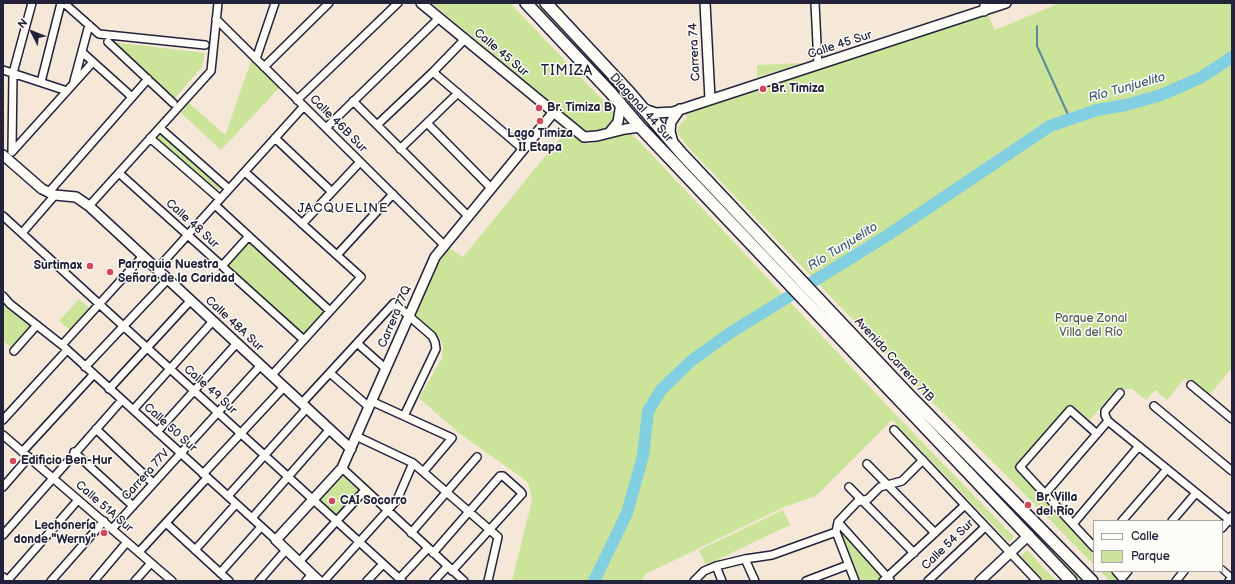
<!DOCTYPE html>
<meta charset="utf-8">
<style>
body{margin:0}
#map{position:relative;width:1235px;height:584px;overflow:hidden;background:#f5e8d9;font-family:"Balsamiq Sans",sans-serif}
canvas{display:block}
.frame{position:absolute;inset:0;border:4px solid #22223b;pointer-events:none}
.legend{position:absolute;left:1093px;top:520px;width:130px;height:52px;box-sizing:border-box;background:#fdfcf7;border:1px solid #a5a5ac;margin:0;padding:5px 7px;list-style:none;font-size:12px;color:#22223b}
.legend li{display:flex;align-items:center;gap:8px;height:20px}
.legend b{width:20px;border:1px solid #a5a5ac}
.north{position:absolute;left:12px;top:12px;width:40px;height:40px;-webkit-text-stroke:3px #fdfcf7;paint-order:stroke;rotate:312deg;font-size:11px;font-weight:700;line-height:16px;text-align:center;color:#22223b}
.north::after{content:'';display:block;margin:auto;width:14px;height:18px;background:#22223b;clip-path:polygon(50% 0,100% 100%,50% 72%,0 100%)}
</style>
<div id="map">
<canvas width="1235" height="584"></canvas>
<div class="frame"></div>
<ul class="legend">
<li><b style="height:5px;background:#fdfcf7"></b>Calle</li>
<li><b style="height:11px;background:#cbe49a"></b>Parque</li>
</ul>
<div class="north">N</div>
</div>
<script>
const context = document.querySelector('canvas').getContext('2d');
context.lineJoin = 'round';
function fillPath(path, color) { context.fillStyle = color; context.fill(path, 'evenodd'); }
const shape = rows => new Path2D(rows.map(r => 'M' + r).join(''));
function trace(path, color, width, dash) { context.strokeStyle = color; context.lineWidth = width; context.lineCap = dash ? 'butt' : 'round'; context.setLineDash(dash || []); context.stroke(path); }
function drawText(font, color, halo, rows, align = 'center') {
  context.font = font + ' "Balsamiq Sans",sans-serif'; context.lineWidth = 3; context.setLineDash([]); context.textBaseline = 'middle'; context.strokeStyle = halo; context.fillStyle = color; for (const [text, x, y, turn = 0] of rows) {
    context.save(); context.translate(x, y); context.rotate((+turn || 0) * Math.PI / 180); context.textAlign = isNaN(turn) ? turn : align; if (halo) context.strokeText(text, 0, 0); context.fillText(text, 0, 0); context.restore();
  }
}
const green = shape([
 [432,3,510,3,614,112,614,121,609,127,594,131,586,131,580,127],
 [531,3,541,3,617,89,615,90],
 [1060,3,1232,3,1232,368,1208,397,1185,378,1167,400,1155,390,1146,400,1132,389,1116,389,1090,420,1073,406,1018,470,1094,554,1094,565,1010,479,916,386,686,145,677,132,680,124,687,118,685,111,987,13,995,30],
 [112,42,205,53,202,67,174,99],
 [251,61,280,87,221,150,181,113,189,103,225,135],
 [804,63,757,77,757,65],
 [161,132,223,186,216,193,155,139],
 [565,132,590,144,629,132,640,142,896,415,1014,537,1009,542,892,420,816,496,784,507,646,574,641,581,512,581,532,500,529,485,525,480,459,433,419,398,442,358,443,344,439,337,416,315,434,270,449,248,463,257],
 [250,240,326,310,303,336,227,266],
 [79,299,90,309,70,330,59,321],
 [3,302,31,325,12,348,3,341],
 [341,475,359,491,336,515,319,499],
 [1002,493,1086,581,1078,581,998,497],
 [783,510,790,525,706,565,699,550],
 [842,532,882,578,874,581,857,581,840,535],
 [1027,550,1056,581,1044,581,1021,556],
 [1100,571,1110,571,1119,581,1110,581]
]);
const stream = shape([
 [1037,26,1037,46,1070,119]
]);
const river = shape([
 [594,581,627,513,643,456,648,411,661,390,691,361,730,333,888,235,1050,126,1097,110,1126,105,1161,95,1200,78,1232,57]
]);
const pedestrian = shape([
 [1222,569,1232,578]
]);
const minor = shape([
 [64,3,99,34,205,45],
 [815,3,818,65],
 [984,3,984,12],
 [216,19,444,245],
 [108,42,173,103],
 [82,52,132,97],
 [256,59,275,3],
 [264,67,329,3],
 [3,70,67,91],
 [433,72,523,149],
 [74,81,89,25],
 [41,82,61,3],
 [297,100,398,3],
 [353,101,468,216],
 [427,123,491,188],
 [377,125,433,72,465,39],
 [160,128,229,189],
 [326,128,439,18],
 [150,138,220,199],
 [275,138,332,192],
 [400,149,458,93],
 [12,151,13,73,32,3],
 [12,152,93,62],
 [245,172,361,277,272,375],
 [119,173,304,340],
 [48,193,148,79],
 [215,205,330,311],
 [89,206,211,71,218,3],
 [3,216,402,581],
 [302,224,360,162],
 [22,233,55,195],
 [337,255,393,194],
 [222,266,249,236],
 [157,269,304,106],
 [3,296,10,304,62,345,276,540],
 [357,343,385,368],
 [62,345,143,256],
 [14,351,37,325],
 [85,367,168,279],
 [330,373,369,407],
 [1191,385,1232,419],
 [109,389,191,300],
 [1120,393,1105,411,1105,415,1108,421,1232,522],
 [371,401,452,438,424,471],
 [302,403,394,303,432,336,435,342,436,349,404,416],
 [1154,406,1232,471],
 [133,410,213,321],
 [3,420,67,350],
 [96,429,153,483],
 [894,430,1037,581],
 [157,432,237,343],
 [3,435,172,581],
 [356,436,413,463,498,537,488,581],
 [23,451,94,374],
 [74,452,133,506],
 [867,464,935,533],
 [342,468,464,581],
 [203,474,284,387],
 [3,487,29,457],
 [849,487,914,553],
 [1045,494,1108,421],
 [228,496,307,408],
 [252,518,330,429],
 [1122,521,1167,469],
 [1172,521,1196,493],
 [838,522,890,580],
 [166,523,229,581],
 [1073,524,1139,446],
 [1222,528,1232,516],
 [112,529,261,365],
 [836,532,855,581],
 [411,533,477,457],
 [3,535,122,400],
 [1094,547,1020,467,1070,410,1097,434],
 [195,550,236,504],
 [139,552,207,478],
 [433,553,500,476,503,476,521,492,522,494,452,571],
 [745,559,755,581],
 [299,562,365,490],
 [716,566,722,581],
 [1116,571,1122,578,1128,571],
 [220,573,261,527],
 [399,579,428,548],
 [7,581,78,500],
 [51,581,104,521],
 [94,581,127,542],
 [135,581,151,563],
 [259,581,286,550],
 [306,581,312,574],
 [324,581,397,500,413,463],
 [367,581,383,564],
 [434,581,447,567],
 [694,581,704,571,716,566,745,559,772,555,836,532,838,522,857,502,868,499,880,487,902,481,923,460],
 [806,581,848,565],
 [883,581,965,505],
 [928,581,985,527],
 [1176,581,1184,571],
 [1229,581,1232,578]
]);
const tertiary = shape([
 [421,3,584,137,597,136,625,129,640,127],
 [705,3,710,99],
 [644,109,656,113,673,112,1006,3],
 [609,133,618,122,621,103],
 [673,143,670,131,671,122,680,109],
 [3,155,42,189,55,195,76,197,89,206,351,449],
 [3,578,7,581],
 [319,581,276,540,342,468,435,257,553,113],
 [980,581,1029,535]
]);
const primary = shape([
 [526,3,611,93,640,127,1071,581],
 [546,3,629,92,681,153,909,395,1092,581]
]);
const markers = [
 [763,89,4,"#d1495b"],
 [539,108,4,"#d1495b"],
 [540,121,4,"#d1495b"],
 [90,266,4,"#d1495b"],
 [110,272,4,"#d1495b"],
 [13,461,4,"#d1495b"],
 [332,501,4,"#d1495b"],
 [1028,505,4,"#d1495b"],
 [104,533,4,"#d1495b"]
];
const streetNames = [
 ["Calle 45 Sur",840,45,-18],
 ["Carrera 74",695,52,-93],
 ["Calle 45 Sur",501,53,40],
 ["Diagonal 44 Sur",641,108,48],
 ["Calle 46B Sur",338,124,45],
 ["Calle 48 Sur",192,224,42],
 ["Carrera 77Q",395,317,-67],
 ["Calle 48A Sur",234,324,43],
 ["Avenida Carrera 71B",894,360,47],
 ["Calle 49 Sur",210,390,42],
 ["Calle 50 Sur",170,428,42],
 ["Carrera 77V",146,475,-48],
 ["Calle 51A Sur",104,507,41],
 ["Calle 54 Sur",948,545,-44]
];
const poiNames = [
 ["Br. Timiza",771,89],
 ["Br. Timiza B",547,108],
 ["Lago Timiza",540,134,"center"],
 ["II Etapa",540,148,"center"],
 ["Parroquia Nuestra",118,265],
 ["Señora de la Caridad",118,279],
 ["Surtimax",82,266,"right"],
 ["Edificio Ben-Hur",21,461],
 ["Br. Villa",1036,498],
 ["del Río",1036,512],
 ["CAI Socorro",340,501],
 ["Lechonería",96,526,"right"],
 ["donde \"Werny\"",96,540,"right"]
];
const parkNames = [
 ["Parque Zonal",1091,319],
 ["Villa del Río",1091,333]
];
const waterNames = [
 ["Río Tunjuelito",1127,88,-16],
 ["Río Tunjuelito",843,247,-32]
];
const neighbourhoodNames = [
 ["JACQUELINE",343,209]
];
const quarterNames = [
 ["TIMIZA",567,71]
];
fillPath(green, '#cbe49a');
trace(stream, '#5b8a9e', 2);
trace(river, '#81cfe0', 12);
trace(pedestrian, '#22223b', 8);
trace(minor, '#22223b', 10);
trace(tertiary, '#22223b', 12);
trace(primary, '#22223b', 14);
trace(pedestrian, '#fdfcf7', 5.5);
trace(minor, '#fdfcf7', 7);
trace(tertiary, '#fdfcf7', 9);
trace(primary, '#fdfcf7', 11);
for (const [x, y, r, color] of markers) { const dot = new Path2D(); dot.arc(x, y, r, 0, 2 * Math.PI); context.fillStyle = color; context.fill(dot); trace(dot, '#fdfcf7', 1.5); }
drawText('12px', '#22223b', '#fdfcf7', streetNames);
drawText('bold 12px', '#22223b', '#fdfcf7', poiNames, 'left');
drawText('12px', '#555c58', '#fdfcf7', parkNames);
drawText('italic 13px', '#435f75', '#fdfcf7', waterNames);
context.letterSpacing = '1px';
drawText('13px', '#22223b', '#fdfcf7', neighbourhoodNames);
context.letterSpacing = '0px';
context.letterSpacing = '1px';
drawText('14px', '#22223b', '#fdfcf7', quarterNames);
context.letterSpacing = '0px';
</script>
